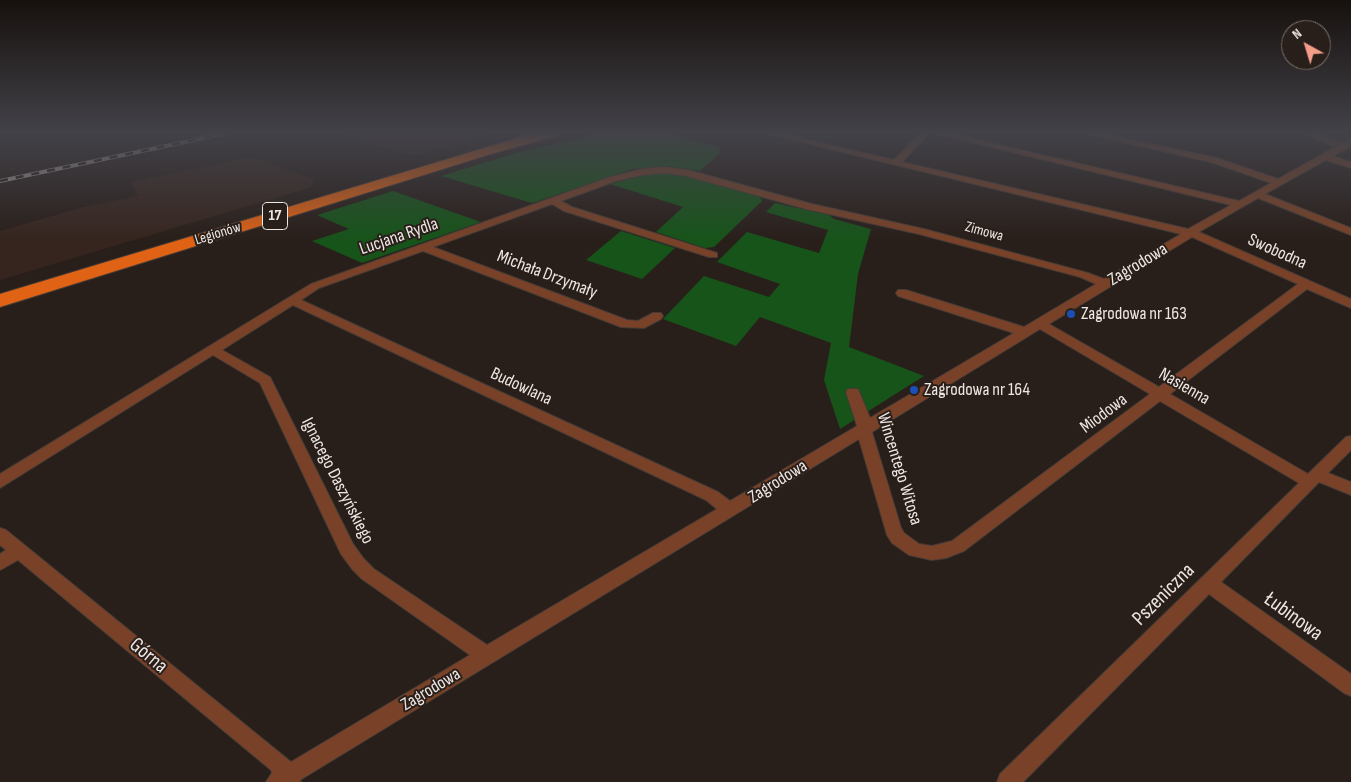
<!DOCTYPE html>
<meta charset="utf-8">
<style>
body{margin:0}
#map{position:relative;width:1351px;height:782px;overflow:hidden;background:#291f1a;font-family:"Sofia Sans Condensed",sans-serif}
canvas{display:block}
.north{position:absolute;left:1281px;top:20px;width:50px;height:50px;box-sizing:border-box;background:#291f1a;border:1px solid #786f6a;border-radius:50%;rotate:321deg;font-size:14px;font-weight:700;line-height:20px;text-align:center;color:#eee6e3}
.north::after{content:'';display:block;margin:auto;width:18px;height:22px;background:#f49e8a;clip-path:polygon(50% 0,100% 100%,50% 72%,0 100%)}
</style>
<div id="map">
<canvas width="1351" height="782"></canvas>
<div class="north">N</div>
</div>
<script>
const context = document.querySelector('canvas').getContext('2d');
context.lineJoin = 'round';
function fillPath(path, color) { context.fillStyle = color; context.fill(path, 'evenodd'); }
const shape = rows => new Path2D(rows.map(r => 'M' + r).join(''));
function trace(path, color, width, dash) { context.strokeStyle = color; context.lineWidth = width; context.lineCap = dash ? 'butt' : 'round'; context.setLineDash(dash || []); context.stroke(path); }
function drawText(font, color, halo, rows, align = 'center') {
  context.font = font + ' "Sofia Sans Condensed",sans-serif'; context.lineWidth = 4; context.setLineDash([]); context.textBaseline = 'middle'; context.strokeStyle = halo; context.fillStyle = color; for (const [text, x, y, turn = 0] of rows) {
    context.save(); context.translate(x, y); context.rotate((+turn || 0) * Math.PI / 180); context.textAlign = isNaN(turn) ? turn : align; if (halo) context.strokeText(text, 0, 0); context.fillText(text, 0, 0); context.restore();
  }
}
const built = shape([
 [358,133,493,133,412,156,348,135],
 [252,157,314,179,312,187,0,280,0,231,83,207,138,196,131,182]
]);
const green = shape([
 [602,133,665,133,719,147,720,153,700,171,667,166,633,169,532,203,441,176,516,153],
 [652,173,680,174,759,195,762,201,714,247,705,248,656,232,683,207,610,184],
 [393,191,481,222,362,263,312,241,349,229,317,215],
 [775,203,829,215,834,219,871,229,858,274,849,347,924,376,840,429,824,380,831,343,760,317,736,346,663,319,704,276,769,297,780,284,717,262,747,232,819,253,828,230,766,212],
 [621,231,675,248,642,279,586,260]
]);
const minor = shape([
 [764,133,779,133,894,160,920,133,929,133,902,162,1188,229,1231,205,933,133,948,133,1239,201,1271,183,1214,163,1083,133,1099,133,1217,158,1278,179,1335,147,1304,133,1316,133,1342,143,1351,139,1351,146,1333,156,1351,162,1351,168,1326,160,1265,194,1351,228,1351,235,1258,198,1199,232,1351,299,1351,308,1307,289,1170,394,1308,474,1346,437,1351,436,1351,450,1328,473,1351,482,1351,495,1319,482,1221,582,1351,674,1351,696,1344,693,1209,594,1023,782,997,782,1000,774,1299,483,1160,401,964,551,946,558,932,560,909,555,892,543,887,535,859,439,300,780,301,782,266,782,272,773,271,770,18,560,0,570,0,554,6,550,0,545,0,528,6,530,291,762,470,655,362,579,352,569,341,554,260,383,213,355,0,488,0,474,311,284,610,177,642,169,665,167,688,170,812,204,924,229,1088,273,1104,279,1181,234,764,133],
 [665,173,687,176,806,209,919,234,1080,277,1096,284,1024,327,906,290,898,290,896,293,898,296,1014,333,870,418,858,389,848,389,846,392,857,426,730,501,718,492,301,300,319,288,423,251,621,327,644,328,661,319,663,316,661,313,653,313,638,321,627,320,433,247,552,204,564,211,709,257,717,257,717,253,572,207,561,201,616,181,642,175,665,173],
 [1192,237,1298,284,1159,387,1049,324,1192,237],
 [293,305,706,500,717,509,487,645,374,569,364,559,353,544,270,377,222,350,293,305],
 [1040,329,1150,394,952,541,932,546,919,544,904,533,901,528,872,432,1040,329]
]);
const trunk = shape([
 [534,133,559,133,556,136,491,154,0,307,0,294,534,133]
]);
const rail = shape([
 [0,181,227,133]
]);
const markers = [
 [1071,314,5,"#1a4fb4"],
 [914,390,5,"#1a4fb4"]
];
const farStreetnames = [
 ["Zimowa",984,232,15],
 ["Legionów",218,234,-17]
];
const shields = [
 [275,216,25]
];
const shieldNames = [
 ["17",275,216]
];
const streetNames = [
 ["Lucjana Rydla",399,237,-19],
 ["Swobodna",1277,252,24],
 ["Zagrodowa",1138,265,-31],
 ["Michała Drzymały",547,275,21],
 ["Budowlana",521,387,25],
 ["Nasienna",1184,387,30],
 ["Miodowa",1104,414,-37],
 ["Wincentego Witosa",899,469,73],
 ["Ignacego Daszyńskiego",337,481,63],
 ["Zagrodowa",778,482,-32],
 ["Zagrodowa",431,690,-31]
];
const poiNames = [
 ["Zagrodowa nr 163",1081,314],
 ["Zagrodowa nr 164",924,390]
];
const nearStreetnames = [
 ["Pszeniczna",1164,595,-45],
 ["Łubinowa",1293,617,36],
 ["Górna",148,656,40]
];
fillPath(built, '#36251e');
fillPath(green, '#165419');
trace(minor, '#453b36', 2);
trace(trunk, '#453b36', 2);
fillPath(minor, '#794228');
fillPath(trunk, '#e06214');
trace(rail, '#a79e9a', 4);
trace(rail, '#291f1a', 2.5, [8]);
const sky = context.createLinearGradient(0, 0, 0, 242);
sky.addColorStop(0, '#17110e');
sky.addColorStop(0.55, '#434249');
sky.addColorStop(1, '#43424900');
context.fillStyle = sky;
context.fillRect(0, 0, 1351, 242);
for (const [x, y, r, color] of markers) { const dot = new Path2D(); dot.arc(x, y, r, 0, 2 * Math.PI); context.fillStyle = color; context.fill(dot); trace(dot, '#291f1a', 2); }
drawText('15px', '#eee6e3', '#291f1a', farStreetnames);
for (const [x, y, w] of shields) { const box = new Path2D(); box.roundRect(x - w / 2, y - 13.5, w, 27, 4); context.fillStyle = '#291f1a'; context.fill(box); trace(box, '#eee6e3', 1); }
drawText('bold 16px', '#eee6e3', null, shieldNames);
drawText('18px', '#eee6e3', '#291f1a', streetNames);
drawText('18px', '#eee6e3', '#291f1a', poiNames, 'left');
drawText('21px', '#eee6e3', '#291f1a', nearStreetnames);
</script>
